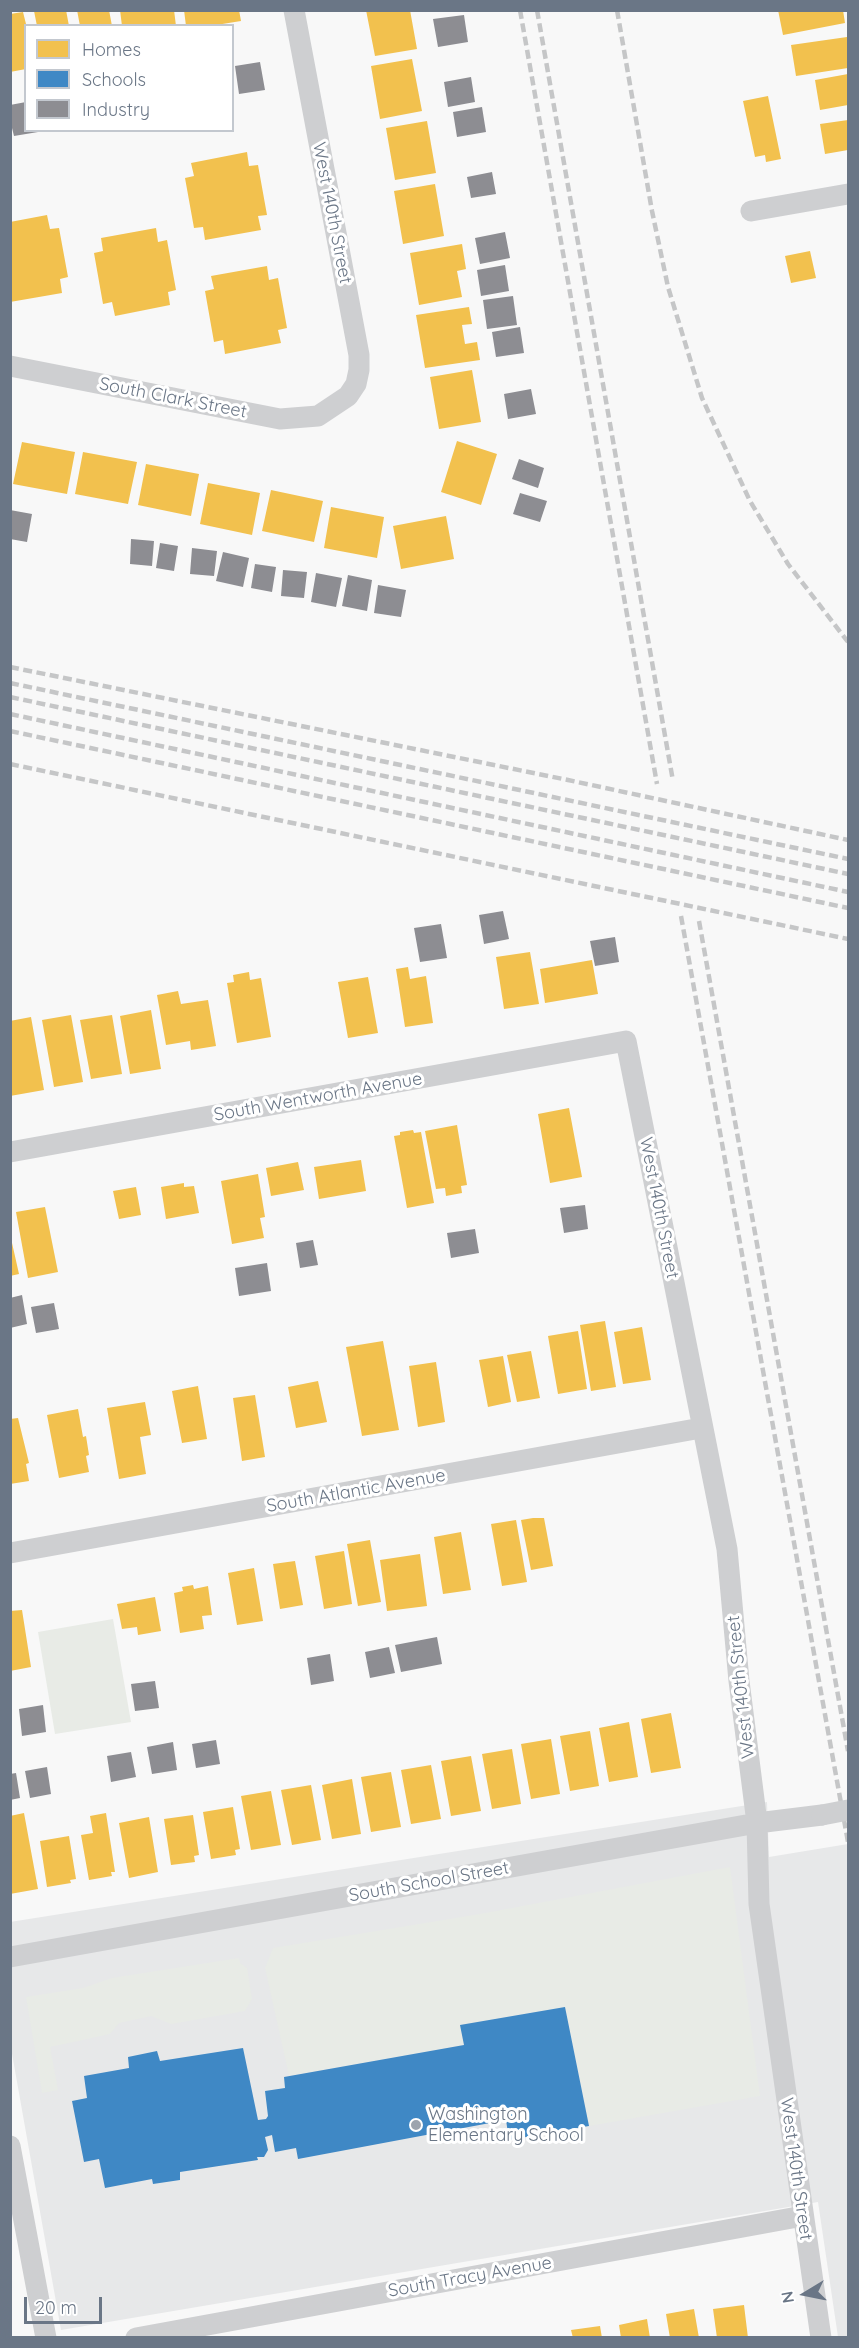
<!DOCTYPE html>
<style>
body{margin:0}
#map{position:relative;width:859px;height:2348px;overflow:hidden;background:#f8f8f8;font-family:Quicksand,sans-serif}
canvas{display:block}
.frame{position:absolute;inset:0;border:12px solid #6a7686;pointer-events:none}
.legend{position:absolute;left:24px;top:24px;width:210px;height:108px;box-sizing:border-box;background:#fff;border:2px solid #c3c8cf;margin:0;padding:8px 10px;list-style:none;font-size:18px;color:#6a7686}
.legend li{display:flex;align-items:center;gap:12px;height:30px}
.legend b{width:30px;border:2px solid #c3c8cf}
.north{position:absolute;left:775px;top:2264px;width:60px;height:60px;-webkit-text-stroke:4px #fff;paint-order:stroke;rotate:260deg;font-size:16px;font-weight:700;line-height:24px;text-align:center;color:#6a7686}
.north::after{content:'';display:block;margin:auto;width:21px;height:27px;background:#6a7686;clip-path:polygon(50% 0,100% 100%,50% 72%,0 100%)}
.scale{position:absolute;left:24px;top:2297px;width:78px;height:27px;box-sizing:border-box;border:3px solid #6a7686;border-top:0;padding-left:8px;font-size:18px;line-height:21px;white-space:nowrap;color:#6a7686;-webkit-text-stroke:4px #fff;paint-order:stroke}
</style>
<div id="map">
<canvas width="859" height="2348"></canvas>
<div class="frame"></div>
<ul class="legend">
<li><b style="height:16px;background:#f2c14e"></b>Homes</li>
<li><b style="height:16px;background:#3f88c5"></b>Schools</li>
<li><b style="height:16px;background:#8d8d92"></b>Industry</li>
</ul>
<div class="north">N</div>
<div class="scale">20 m</div>
</div>
<script>
const context = document.querySelector('canvas').getContext('2d');
context.lineJoin = 'round';
function fillPath(path, color) { context.fillStyle = color; context.fill(path, 'evenodd'); }
const shape = rows => new Path2D(rows.map(r => 'M' + r).join(''));
function trace(path, color, width, dash) { context.strokeStyle = color; context.lineWidth = width; context.lineCap = dash ? 'butt' : 'round'; context.setLineDash(dash || []); context.stroke(path); }
function drawText(font, color, halo, rows, align = 'center') {
  context.font = font + ' Quicksand,sans-serif'; context.lineWidth = 6; context.setLineDash([]); context.textBaseline = 'middle'; context.strokeStyle = halo; context.fillStyle = color; for (const [text, x, y, turn = 0] of rows) {
    context.save(); context.translate(x, y); context.rotate((+turn || 0) * Math.PI / 180); context.textAlign = isNaN(turn) ? turn : align; if (halo) context.strokeText(text, 0, 0); context.fillText(text, 0, 0); context.restore();
  }
}
const built = shape([
 [767,1802,769,1857,848,1844,848,2337,838,2337,818,2202,61,2330,11,2048,10,1922]
]);
const green = shape([
 [113,1619,131,1722,55,1734,38,1632],
 [730,1867,760,2096,589,2126,565,2007,460,2025,464,2045,289,2076,265,1968,273,1948,480,1914],
 [239,1958,240,1963,247,1968,252,1999,245,2011,171,2024,151,2016,119,2023,110,2034,50,2047,58,2090,42,2093,26,1997,83,1988,112,1978]
]);
const homes = shape([
 [66,10,69,26,37,26,34,11],
 [77,10,109,10,112,26,80,26],
 [120,10,174,10,176,26,122,26],
 [184,10,239,10,241,21,210,26,186,26],
 [366,10,410,10,417,49,375,56],
 [778,10,843,10,845,23,783,35],
 [23,12,26,24,26,69,10,72,10,14],
 [847,37,848,68,796,76,791,45],
 [412,59,422,111,380,119,371,66],
 [848,74,848,105,820,110,815,80],
 [768,96,781,159,766,162,765,155,755,157,743,101],
 [848,120,848,150,825,154,820,124],
 [427,121,436,173,395,180,386,128],
 [247,152,249,166,258,165,267,215,258,216,261,230,205,240,203,227,194,228,185,178,194,176,191,163],
 [435,184,444,236,403,244,394,191],
 [47,215,50,229,59,228,68,277,60,279,62,293,10,302,10,222],
 [156,228,158,242,167,240,176,290,168,292,170,305,115,316,112,302,103,304,94,253,103,251,101,238],
 [462,244,466,269,457,271,462,297,419,305,410,253],
 [810,251,816,278,791,283,785,256],
 [267,266,269,280,278,278,287,328,278,330,281,343,225,354,223,340,214,342,205,291,214,289,211,276],
 [469,307,472,324,462,325,465,344,477,342,480,360,425,368,416,315],
 [472,370,481,422,439,429,430,377],
 [457,441,497,454,481,505,441,492],
 [22,442,75,452,67,494,13,484],
 [83,452,137,462,128,504,75,494],
 [146,464,199,474,191,516,138,505],
 [208,483,260,493,252,535,200,524],
 [271,490,323,501,314,542,262,531],
 [331,507,384,517,377,558,324,548],
 [446,516,454,559,401,569,393,526],
 [530,952,539,1004,504,1009,496,957],
 [592,960,598,994,545,1003,540,969],
 [408,967,410,979,426,976,433,1023,405,1027,396,969],
 [249,972,250,980,261,978,271,1037,237,1043,227,983,234,982,233,975],
 [368,977,378,1033,348,1038,338,982],
 [178,991,181,1004,208,1000,216,1046,191,1050,190,1041,166,1045,157,995],
 [151,1010,161,1069,130,1074,120,1016],
 [71,1015,83,1082,54,1087,42,1020],
 [112,1015,122,1074,91,1079,80,1020],
 [31,1017,44,1090,10,1096,10,1021],
 [569,1108,582,1177,550,1183,538,1114],
 [457,1125,467,1185,461,1186,462,1193,446,1196,445,1188,436,1189,425,1131],
 [413,1130,414,1133,421,1132,434,1203,407,1208,394,1136,400,1135,400,1132],
 [361,1160,366,1191,319,1199,314,1167],
 [298,1162,304,1190,271,1196,266,1168],
 [258,1174,265,1217,260,1218,264,1238,232,1244,221,1181],
 [184,1183,184,1187,194,1186,199,1213,166,1219,161,1187],
 [136,1187,141,1215,119,1219,113,1191],
 [45,1207,58,1272,28,1278,16,1212],
 [10,1234,19,1274,10,1276],
 [605,1321,616,1387,591,1391,580,1325],
 [642,1327,651,1380,623,1384,614,1332],
 [578,1331,587,1389,558,1394,548,1336],
 [383,1341,399,1430,362,1436,346,1347],
 [531,1351,540,1398,517,1402,507,1355],
 [503,1356,511,1402,488,1407,479,1360],
 [436,1362,445,1422,418,1427,409,1366],
 [318,1381,327,1422,296,1428,288,1387],
 [198,1386,207,1439,182,1443,172,1391],
 [255,1395,265,1457,242,1461,233,1398],
 [145,1402,151,1435,140,1437,146,1474,119,1479,107,1408],
 [78,1409,83,1437,86,1436,89,1455,86,1456,89,1472,59,1478,47,1415],
 [18,1418,29,1463,26,1464,29,1481,10,1484,10,1419],
 [533,1518,544,1518,553,1566,531,1570,521,1520],
 [516,1520,527,1582,502,1586,491,1524],
 [461,1532,471,1590,443,1594,434,1537],
 [370,1540,381,1602,358,1606,347,1544],
 [344,1551,352,1604,324,1609,315,1556],
 [420,1554,427,1606,387,1611,380,1560],
 [295,1561,303,1605,280,1609,273,1564],
 [254,1568,263,1621,237,1625,228,1573],
 [193,1585,194,1589,208,1586,212,1615,202,1616,204,1629,180,1633,174,1593,183,1591,182,1587],
 [155,1597,161,1631,138,1635,137,1627,122,1629,117,1604],
 [22,1610,31,1667,10,1671,10,1611],
 [671,1713,681,1768,651,1773,641,1719],
 [629,1722,638,1777,609,1782,599,1728],
 [590,1731,599,1786,570,1791,560,1736],
 [551,1739,560,1794,531,1799,521,1744],
 [512,1749,521,1804,492,1809,482,1754],
 [471,1756,481,1811,451,1816,441,1761],
 [431,1765,441,1819,411,1824,401,1770],
 [391,1772,401,1827,371,1832,361,1777],
 [352,1779,361,1834,332,1839,322,1785],
 [311,1785,321,1840,292,1845,281,1790],
 [271,1791,281,1845,251,1850,241,1796],
 [233,1807,240,1849,235,1850,236,1855,211,1859,203,1812],
 [24,1813,38,1889,10,1894,10,1816],
 [106,1813,115,1872,111,1872,112,1876,89,1880,81,1835,93,1833,90,1816],
 [193,1815,199,1855,194,1856,195,1862,171,1865,164,1819],
 [149,1817,158,1872,129,1878,119,1823],
 [69,1836,76,1879,70,1880,71,1883,47,1887,40,1841],
 [744,2305,748,2338,717,2338,713,2309],
 [694,2309,699,2338,670,2338,666,2314],
 [647,2319,650,2338,621,2338,619,2325],
 [600,2326,602,2338,573,2338,571,2330]
]);
const schools = shape([
 [565,2007,589,2126,509,2140,506,2120,298,2159,296,2148,275,2152,272,2135,265,2137,268,2150,264,2157,257,2157,258,2160,180,2172,180,2180,153,2184,152,2179,105,2188,99,2159,84,2162,72,2101,87,2098,84,2076,129,2068,128,2057,157,2051,160,2061,243,2048,258,2120,266,2119,268,2116,265,2091,285,2088,284,2077,464,2045,460,2025]
]);
const industry = shape([
 [464,15,468,42,438,47,433,19],
 [260,62,265,90,239,94,235,66],
 [471,77,475,102,448,107,444,82],
 [26,102,26,130,38,132,14,136,10,120,10,105],
 [482,107,486,132,457,137,453,112],
 [492,172,496,194,471,198,467,177],
 [505,232,510,258,480,264,475,238],
 [505,265,509,291,481,296,477,270],
 [513,296,517,325,487,329,483,300],
 [520,327,524,353,496,357,492,332],
 [531,389,536,414,508,419,504,394],
 [519,459,544,468,538,488,512,479],
 [520,493,547,501,540,522,513,514],
 [10,510,32,514,27,542,10,539],
 [131,539,154,541,152,566,130,564],
 [160,543,178,546,174,571,156,568],
 [192,548,217,551,214,576,190,574],
 [223,552,249,558,243,587,216,581],
 [255,564,276,567,272,592,251,588],
 [283,570,307,572,304,598,281,596],
 [316,573,342,578,336,607,311,602],
 [348,575,372,580,367,611,342,606],
 [378,585,406,590,401,617,374,613],
 [503,911,509,939,484,944,479,915],
 [441,924,447,958,420,962,414,928],
 [615,937,619,962,595,966,590,941],
 [585,1205,588,1229,564,1233,560,1208],
 [475,1229,479,1253,451,1258,447,1233],
 [313,1240,318,1265,300,1268,296,1243],
 [267,1263,271,1291,239,1296,235,1268],
 [22,1295,27,1324,10,1328,10,1298],
 [54,1303,59,1329,36,1333,31,1307],
 [437,1637,442,1664,401,1672,395,1645],
 [389,1647,395,1673,370,1678,365,1652],
 [330,1654,334,1681,311,1685,307,1658],
 [155,1681,159,1708,135,1711,131,1684],
 [43,1705,46,1732,22,1736,19,1709],
 [216,1740,220,1764,196,1768,192,1744],
 [173,1742,177,1770,152,1774,147,1747],
 [131,1752,136,1777,111,1782,107,1756],
 [47,1767,51,1794,30,1798,25,1771],
 [16,1773,20,1798,10,1800,10,1774]
]);
const minor = shape([
 [751,211,848,194],
 [10,366,280,419,318,416,348,396,356,384,359,370,359,355,294,10],
 [10,1152,626,1041,727,1549,739,1681,757,1823,759,1904,821,2338],
 [10,1553,701,1428],
 [10,1957,757,1823,822,1815],
 [10,2146,46,2338],
 [136,2338,803,2216]
]);
const rail = shape([
 [520,10,657,784],
 [537,10,673,781],
 [617,10,652,211,668,287,702,398,750,501,788,564,848,642],
 [10,667,568,780,848,840],
 [10,683,848,859],
 [10,697,848,874],
 [10,714,848,892],
 [10,731,848,908],
 [10,764,848,939],
 [681,916,848,1842],
 [699,921,848,1751]
]);
const minorBridge = shape([
 [822,1815,848,1810]
]);
const markers = [
 [416,2125,6,"#9ca4ae"]
];
const streetNames = [
 ["West 140th Street",332,213,79],
 ["South Clark Street",173,398,11],
 ["South Wentworth Avenue",318,1097,-10],
 ["West 140th Street",659,1208,79],
 ["South Atlantic Avenue",356,1491,-10],
 ["West 140th Street",741,1687,-96],
 ["South School Street",429,1882,-10],
 ["West 140th Street",796,2169,82],
 ["South Tracy Avenue",470,2277,-10]
];
const poiNames = [
 ["Washington",428,2115],
 ["Elementary School",428,2136]
];
fillPath(built, '#e7e8e9');
fillPath(green, '#e8ebe6');
fillPath(homes, '#f2c14e');
fillPath(schools, '#3f88c5');
fillPath(industry, '#8d8d92');
trace(minor, '#cecfd1', 21);
trace(rail, '#c5c6c7', 4.5, [9, 4.5]);
trace(minorBridge, '#cecfd1', 21);
for (const [x, y, r, color] of markers) { const dot = new Path2D(); dot.arc(x, y, r, 0, 2 * Math.PI); context.fillStyle = color; context.fill(dot); trace(dot, '#fff', 2); }
drawText('18px', '#6a7686', '#fff', streetNames);
drawText('18px', '#6a7686', '#fff', poiNames, 'left');
</script>
